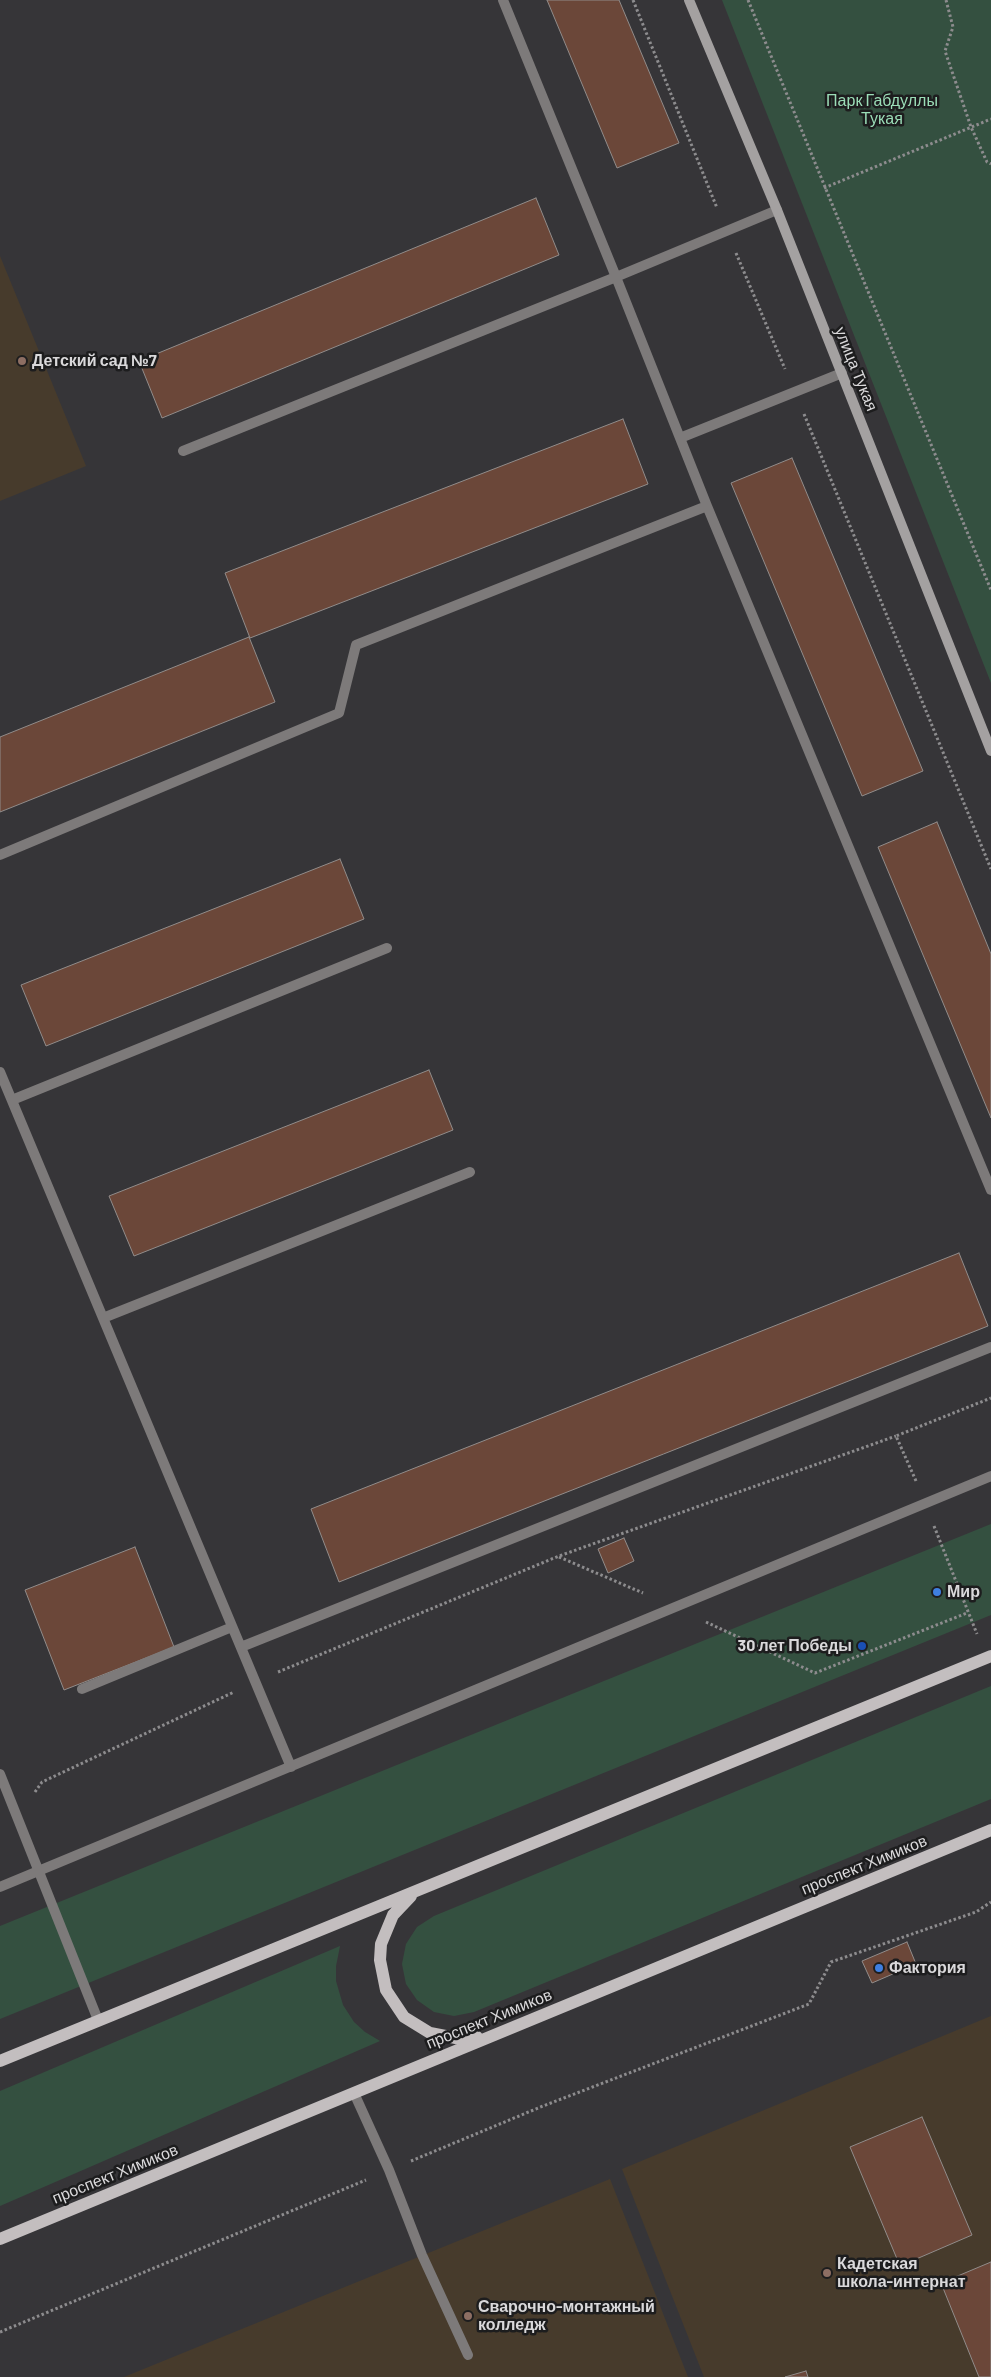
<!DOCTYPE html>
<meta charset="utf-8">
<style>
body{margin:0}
canvas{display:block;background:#363538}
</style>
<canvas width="991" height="2377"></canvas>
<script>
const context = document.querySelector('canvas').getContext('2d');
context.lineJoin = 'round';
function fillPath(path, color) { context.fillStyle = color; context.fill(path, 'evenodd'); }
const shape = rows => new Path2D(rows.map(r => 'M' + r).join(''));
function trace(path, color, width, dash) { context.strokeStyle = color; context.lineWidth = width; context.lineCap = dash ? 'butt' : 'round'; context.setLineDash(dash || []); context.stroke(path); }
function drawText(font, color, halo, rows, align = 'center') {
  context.font = font + ' Barlow,sans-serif'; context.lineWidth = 5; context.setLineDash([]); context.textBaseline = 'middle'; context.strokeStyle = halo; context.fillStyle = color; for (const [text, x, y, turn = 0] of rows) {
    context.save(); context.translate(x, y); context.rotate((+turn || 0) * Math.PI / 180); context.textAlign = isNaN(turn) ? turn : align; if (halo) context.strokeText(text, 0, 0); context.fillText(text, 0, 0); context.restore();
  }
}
const education = shape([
 [0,256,86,466,0,501],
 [991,2016,991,2377,704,2377,622,2169],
 [610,2179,688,2377,124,2377]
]);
const green = shape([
 [722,0,991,0,991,683],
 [991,1524,991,1615,0,2019,0,1926],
 [991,1686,991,1799,474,2012,454,2016,434,2012,417,2000,406,1984,402,1964,406,1944,417,1927,434,1916],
 [340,1946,336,1966,336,1981,343,2005,354,2022,365,2032,380,2041,0,2206,0,2091]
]);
const building = shape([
 [547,0,619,0,679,143,617,168,547,0],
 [536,198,559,255,162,418,139,361,536,198],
 [623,419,648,484,250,638,225,573,623,419],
 [792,458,923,771,862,796,731,483,792,458],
 [249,637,275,702,0,812,0,737,249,637],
 [937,822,991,954,991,1118,878,847,937,822],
 [340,859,364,919,46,1046,21,985,340,859],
 [429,1070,453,1130,134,1256,109,1196,429,1070],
 [959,1253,988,1326,339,1582,311,1509,959,1253],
 [624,1538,634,1561,608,1573,598,1549,624,1538],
 [135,1547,174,1647,64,1690,25,1590,135,1547],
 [907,1942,916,1964,872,1983,862,1961,907,1942],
 [922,2117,972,2235,900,2266,850,2147,922,2117],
 [991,2262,991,2377,979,2377,941,2283,991,2262],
 [806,2371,808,2377,785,2377,806,2371]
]);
const path = shape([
 [633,0,717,208],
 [748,0,991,590],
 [946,0,953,27,945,51,971,127,987,162,991,164],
 [824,188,991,119],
 [736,253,785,369],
 [804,414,991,869],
 [916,1481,896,1436,991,1398],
 [934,1526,977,1634],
 [559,1557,643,1593],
 [706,1622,815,1673,967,1613],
 [278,1672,559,1556,896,1436],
 [35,1792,42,1782,234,1692],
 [411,2161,543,2106,809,2004,831,1962,976,1912,991,1902],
 [0,2332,366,2180]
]);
const lane = shape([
 [503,0,616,277,777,210],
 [680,438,842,373],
 [183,451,616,277,707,506,991,1190],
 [0,855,339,713,356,645,707,506],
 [0,1072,291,1767],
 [12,1100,387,948],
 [103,1318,470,1172],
 [241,1647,991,1347],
 [82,1689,232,1627],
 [0,1774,98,2020],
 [0,1887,991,1476],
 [354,2093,389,2170,422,2255,468,2355]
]);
const secondary = shape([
 [689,0,777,210,991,751]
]);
const primary = shape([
 [411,1896,393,1915,381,1944,380,1960,386,1990,404,2017,430,2033,461,2039,477,2037],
 [0,2061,991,1656],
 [0,2239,991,1830]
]);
const markers = [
 [22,361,5,"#8d6e63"],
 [937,1592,5,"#3f7fe0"],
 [862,1646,5,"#1a4fb4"],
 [879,1968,5,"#3f7fe0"],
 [827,2273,5,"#8d6e63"],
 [468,2316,5,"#8d6e63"]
];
const parkNames = [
 ["Парк Габдуллы",882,101],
 ["Тукая",882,119]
];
const poiNames = [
 ["Детский сад №7",32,361],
 ["Мир",947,1592],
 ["30 лет Победы",852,1646,"right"],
 ["Фактория",889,1968],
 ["Кадетская",837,2264],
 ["школа-интернат",837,2282],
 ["Сварочно-монтажный",478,2307],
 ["колледж",478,2325]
];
const streetNames = [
 ["улица Тукая",856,369,68],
 ["проспект Химиков",864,1865,-22],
 ["проспект Химиков",489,2019,-22],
 ["проспект Химиков",115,2174,-22]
];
fillPath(education, '#473b2c');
fillPath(green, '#345040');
fillPath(building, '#6b4739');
trace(building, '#918c8a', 1);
trace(path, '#8d8c8e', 3, [2.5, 2.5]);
trace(lane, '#7d7a7a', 10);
trace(secondary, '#a4a1a1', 10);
trace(primary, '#c3bebf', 12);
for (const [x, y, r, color] of markers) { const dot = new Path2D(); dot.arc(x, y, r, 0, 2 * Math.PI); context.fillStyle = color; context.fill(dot); trace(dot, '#1d1d1e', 2); }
drawText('16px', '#9bddb7', '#1d1d1e', parkNames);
drawText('bold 16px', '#dad9db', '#1d1d1e', poiNames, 'left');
drawText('16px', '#dad9db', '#1d1d1e', streetNames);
</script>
